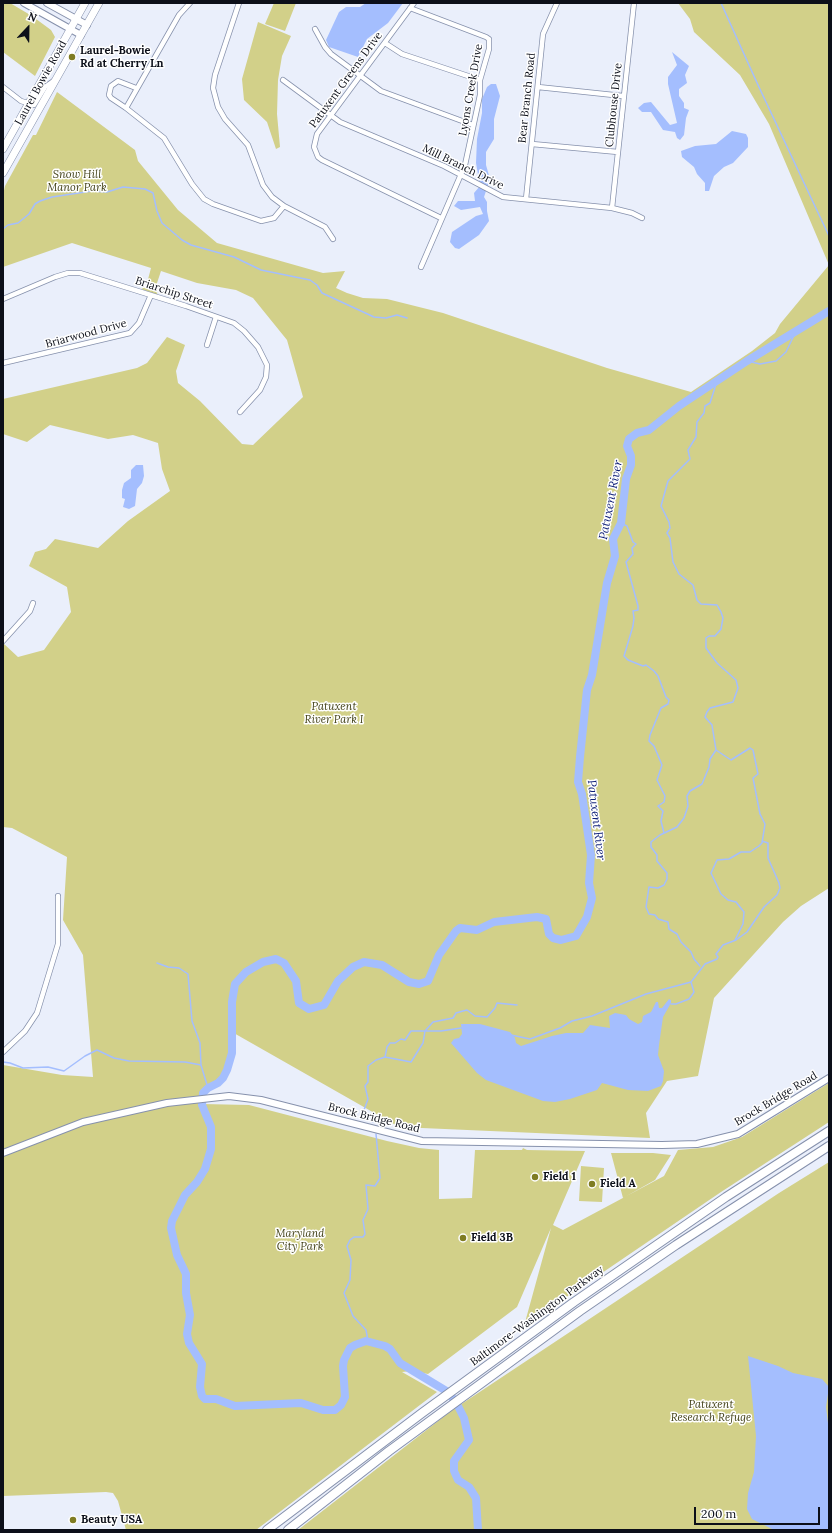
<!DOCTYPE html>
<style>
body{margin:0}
#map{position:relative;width:832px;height:1533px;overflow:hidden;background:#eaeffb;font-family:Lora,serif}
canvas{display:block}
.frame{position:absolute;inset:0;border:4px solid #0c0f19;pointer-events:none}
.north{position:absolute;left:8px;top:8px;width:40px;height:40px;-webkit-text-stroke:3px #fff;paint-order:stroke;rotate:22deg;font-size:11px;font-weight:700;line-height:16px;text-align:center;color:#0c0f19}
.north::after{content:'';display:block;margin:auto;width:14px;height:18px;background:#0c0f19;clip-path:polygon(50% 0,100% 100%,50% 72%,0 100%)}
.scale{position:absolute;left:694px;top:1507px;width:126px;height:18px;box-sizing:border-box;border:2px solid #0c0f19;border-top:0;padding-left:5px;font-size:12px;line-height:14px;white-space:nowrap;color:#0c0f19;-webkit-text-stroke:3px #fff;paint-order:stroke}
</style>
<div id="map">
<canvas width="832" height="1533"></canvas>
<div class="frame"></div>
<div class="north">N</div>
<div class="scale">200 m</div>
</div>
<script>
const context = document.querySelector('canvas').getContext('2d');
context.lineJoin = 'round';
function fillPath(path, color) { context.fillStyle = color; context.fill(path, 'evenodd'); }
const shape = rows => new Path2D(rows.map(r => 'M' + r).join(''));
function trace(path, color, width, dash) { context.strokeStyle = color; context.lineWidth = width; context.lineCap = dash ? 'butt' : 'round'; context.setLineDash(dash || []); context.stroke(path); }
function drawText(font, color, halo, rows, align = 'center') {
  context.font = font + ' Lora,serif'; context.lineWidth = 3; context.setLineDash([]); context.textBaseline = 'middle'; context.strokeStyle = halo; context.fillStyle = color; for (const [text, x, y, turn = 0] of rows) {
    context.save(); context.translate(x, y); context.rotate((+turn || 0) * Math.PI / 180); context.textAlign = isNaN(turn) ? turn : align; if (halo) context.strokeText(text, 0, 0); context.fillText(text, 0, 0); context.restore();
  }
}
const green = shape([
 [3,3,10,3,32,16,51,30,55,37,35,76,3,52],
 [274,3,296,3,285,31,265,24],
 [678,3,829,3,829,265,769,124,740,75,694,32,690,19],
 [258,22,291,36,282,56,278,80,277,114,280,147,276,149,267,122,244,100,242,79],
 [57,92,135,150,138,161,178,210,217,243,323,273,345,271,336,288,347,293,363,298,387,299,443,313,607,368,691,392,752,351,775,333,780,324,829,265,829,888,801,906,783,922,714,998,698,1076,667,1081,646,1113,650,1138,399,1127,232,1032,232,1053,227,1070,218,1083,204,1090,202,1104,249,1105,387,1141,419,1148,439,1150,439,1199,472,1198,475,1150,522,1150,523,1148,527,1150,585,1151,553,1225,563,1230,664,1176,678,1150,713,1147,742,1137,829,1083,829,1122,721,1192,524,1326,551,1228,517,1307,428,1374,411,1371,402,1372,437,1392,256,1530,126,1530,118,1501,113,1493,106,1492,3,1496,3,1065,62,1075,93,1077,83,955,63,920,67,857,12,828,3,827,3,643,18,657,44,650,71,612,67,587,29,566,35,552,46,549,55,539,98,548,128,521,170,491,162,469,158,443,133,435,108,439,50,425,27,442,3,434,3,399,137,368,147,363,167,337,185,345,176,371,178,383,200,401,242,444,253,445,303,397,287,340,253,298,236,290,197,283,161,271,155,289,158,295,141,289,146,287,151,268,72,243,3,267,3,195,5,186,33,135,36,135],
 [611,1153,653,1153,671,1155,655,1180,623,1198],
 [829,1162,829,1530,298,1530,451,1411,779,1193],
 [581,1166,604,1168,602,1202,579,1201]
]);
const water = shape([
 [366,3,403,3,388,23,367,39,358,57,329,47,326,40,339,12,346,7,360,7],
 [672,52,689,66,685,75,687,83,679,89,679,96,684,103,684,108,689,110,686,118,684,135,680,140,677,138,675,132,663,130,651,112,642,112,638,108,644,103,651,102,670,125,677,123,668,84,668,77,677,65],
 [491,84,496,84,500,96,494,119,494,139,486,152,486,165,490,179,484,197,487,202,487,211,489,221,479,235,459,249,455,248,450,242,452,232,476,216,483,214,480,207,461,210,454,206,458,201,475,201,474,193,480,186,476,163,477,139,482,113,482,99,487,87],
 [732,131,746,134,748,138,748,147,733,163,724,167,714,176,709,191,705,191,705,183,697,174,694,167,682,157,681,151,695,146,716,144],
 [136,465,143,465,144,476,142,483,137,489,135,506,129,509,123,507,125,499,122,498,122,490,124,483,131,478,131,470],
 [669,999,671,1000,671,1003,663,1017,659,1045,658,1055,664,1071,663,1081,661,1086,648,1091,628,1090,602,1083,597,1090,570,1099,555,1102,543,1101,486,1080,477,1073,451,1043,454,1039,459,1038,462,1034,461,1024,480,1024,510,1032,515,1038,516,1043,521,1046,552,1036,566,1033,583,1033,590,1025,610,1028,609,1016,615,1013,626,1015,629,1019,638,1024,642,1022,643,1016,651,1012,656,1002,658,1002,659,1008,662,1008],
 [748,1356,778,1366,793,1373,822,1379,829,1387,826,1407,829,1431,829,1530,774,1530,752,1519,747,1509,748,1493,754,1472,756,1436]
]);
const stream = shape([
 [721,3,758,85,829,236],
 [3,229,8,225,18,223,29,214,35,204,40,201,52,197,92,191,107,192,123,187,145,189,153,193,157,211,162,223,182,240,191,245,234,257,261,270,310,280,317,285,322,293,374,317,386,318,397,315,407,318],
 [747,361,760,364,776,361,786,352,797,329],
 [621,523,627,526,633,542,636,544,632,548,633,554,626,562,638,606,638,610,633,611,634,618,633,626,624,656,628,660,643,666,646,665,654,671,658,676,666,697,669,700,668,704,661,708,650,735,649,741,654,746,662,765,657,780,665,796,664,802,658,806,663,811,661,821,664,833],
 [716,750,731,760,750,748,753,750,758,774,753,778,760,814,765,824,762,843,759,846,750,852,741,852,729,859,717,860,711,873,721,894,728,900,736,902,744,912,743,924,735,940],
 [157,963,168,967,179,968,188,974,192,1021,200,1043,201,1065],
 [700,966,694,959,691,952,681,942,677,934,669,929,668,922,658,919,655,915,649,914,646,907,649,887,658,888,664,885,667,879,667,873,657,861,657,855,651,847,651,842,660,835,677,827,684,818,688,806,687,796,690,791,702,784,709,767,710,759,716,750,712,725,705,717,707,712,710,708,733,702,738,688,736,680,717,663,706,648,706,638,709,636,715,636,721,629,723,618,721,612,717,605,701,604,697,600,693,585,679,574,673,562,670,538,667,533,670,528,669,522,661,506,668,481,690,459,688,450,696,437,697,422,704,413,705,406,710,403,717,381],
 [671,1004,676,1004,689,999,692,995,694,992,691,982],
 [511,1035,530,1039,560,1028,572,1021,592,1016,646,994,691,982,705,964,717,959,718,957,716,954,723,945,736,940,747,932,764,907,777,895,780,888,779,883,768,858,768,843,762,841],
 [385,1057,411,1062,423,1043,425,1031,441,1031,461,1028],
 [3,1062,10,1063,23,1068,48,1067,64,1071,85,1056,97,1050,114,1058,129,1061,185,1062,201,1065,208,1088],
 [373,1122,364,1110,368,1099,365,1086,368,1082,368,1066,376,1060,385,1057,387,1047,390,1043,395,1043,401,1039,405,1040,411,1031,425,1031,433,1022,453,1018,456,1013,463,1011,467,1010,475,1016,487,1017,495,1008,497,1003,517,1005],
 [368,1341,366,1330,353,1316,344,1293,350,1280,351,1260,347,1246,350,1240,354,1237,363,1237,365,1234,363,1220,368,1209,366,1185,375,1186,380,1178,376,1134]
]);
const river = shape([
 [478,1530,476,1498,469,1487,458,1480,454,1471,454,1461,469,1440,464,1418,457,1404,448,1392,400,1363,390,1349,385,1346,366,1341,355,1345,350,1348,344,1360,343,1366,345,1397,341,1405,335,1410,323,1410,301,1403,235,1406,216,1399,205,1399,202,1396,200,1387,202,1364,189,1343,187,1334,190,1315,186,1293,186,1274,177,1255,171,1228,172,1221,185,1195,197,1182,205,1169,211,1149,211,1127,202,1105,203,1093,208,1088,218,1083,223,1078,227,1070,232,1053,232,1002,235,984,246,972,263,962,276,959,284,963,296,981,299,1003,309,1009,324,1005,338,981,353,967,364,962,382,965,409,982,419,984,428,981,439,955,456,931,460,928,477,930,494,922,537,917,546,919,549,934,553,938,561,940,576,936,587,917,592,898,589,883,591,855,582,794,578,782,580,757,587,690,592,675,607,583,615,556,613,539,621,523,626,479,631,465,631,456,627,446,629,439,637,433,649,430,679,406,747,361,829,311]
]);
const street = shape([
 [239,3,215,75,213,88,218,107,225,119,248,145,263,185,272,197,284,206,325,227,333,239],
 [414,3,317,134,314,147,318,157,322,160,441,218],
 [410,8,486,37,489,39,489,49,480,80,480,95,465,165,421,267],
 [315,29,325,47,331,54,381,91,473,125],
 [385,43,402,54,480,80],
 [283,80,340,122,444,166,503,197,612,208,632,213,642,218],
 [3,87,21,101,34,105,45,87,55,80],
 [538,87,623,96],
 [136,88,118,81,111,86,109,95,111,98,126,108,164,138,192,184,204,199,213,204,261,221,274,218,284,206],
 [126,108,179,15,190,3],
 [532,144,618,152],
 [526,199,543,34,557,3],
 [612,208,634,3],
 [3,299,55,277,68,273,80,273,186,306,234,323,244,331,258,347,267,365,266,377,260,390,240,412],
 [207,345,216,317],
 [3,363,130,333,139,323,151,295],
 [3,641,30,611,33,603],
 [3,1052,25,1031,37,1013,58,944,58,896]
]);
const secondary = shape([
 [24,3,81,35],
 [47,3,87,25],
 [3,1153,83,1122,167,1103,229,1096,261,1100,422,1141,662,1145,697,1144,738,1134,829,1078]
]);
const primary = shape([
 [3,149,85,3],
 [3,173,99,3]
]);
const highway = shape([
 [267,1530,422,1413,574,1302,726,1197,829,1131],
 [288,1530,389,1451,580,1311,676,1245,829,1146]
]);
const markers = [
 [72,57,4,"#7f7c23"],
 [535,1177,4,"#7f7c23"],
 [592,1184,4,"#7f7c23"],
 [463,1238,4,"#7f7c23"],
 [73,1520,4,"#7f7c23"]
];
const poiNames = [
 ["Laurel-Bowie",80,51],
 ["Rd at Cherry Ln",80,64],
 ["Field 1",543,1177],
 ["Field A",600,1184],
 ["Field 3B",471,1238],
 ["Beauty USA",81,1520]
];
const streetNames = [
 ["Patuxent Greens Drive",346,80,-54],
 ["Laurel Bowie Road",41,83,-61],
 ["Lyons Creek Drive",471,90,-80],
 ["Bear Branch Road",527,98,-84],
 ["Clubhouse Drive",614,105,-84],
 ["Mill Branch Drive",463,167,26],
 ["Briarchip Street",174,293,18],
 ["Briarwood Drive",86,334,-15],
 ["Brock Bridge Road",776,1099,-31],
 ["Brock Bridge Road",374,1118,14],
 ["Baltimore-Washington Parkway",537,1316,-36]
];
const parkNames = [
 ["Snow Hill",77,175],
 ["Manor Park",77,188],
 ["Patuxent",334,707],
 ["River Park I",334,720],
 ["Maryland",300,1234],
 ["City Park",300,1247],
 ["Patuxent",711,1405],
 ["Research Refuge",711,1418]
];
const waterNames = [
 ["Patuxent River",611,500,-79],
 ["Patuxent River",596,820,83]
];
fillPath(green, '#d2d089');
fillPath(water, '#a4befe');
trace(stream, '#a4befe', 1.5);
trace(river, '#a4befe', 8);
trace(street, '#8691ac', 6);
trace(secondary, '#8691ac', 8);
trace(primary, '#8691ac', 8);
trace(highway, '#8691ac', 10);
trace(street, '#fff', 4.5);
trace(secondary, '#fff', 6);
trace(primary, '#fff', 7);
trace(highway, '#fff', 8);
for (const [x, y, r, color] of markers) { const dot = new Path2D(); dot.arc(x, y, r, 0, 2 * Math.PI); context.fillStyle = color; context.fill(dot); trace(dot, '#fff', 1.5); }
drawText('bold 11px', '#0c0f19', '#fff', poiNames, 'left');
drawText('11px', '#0c0f19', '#fff', streetNames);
drawText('italic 11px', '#44431a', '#fff', parkNames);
drawText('italic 12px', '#0f1f77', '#fff', waterNames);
</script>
